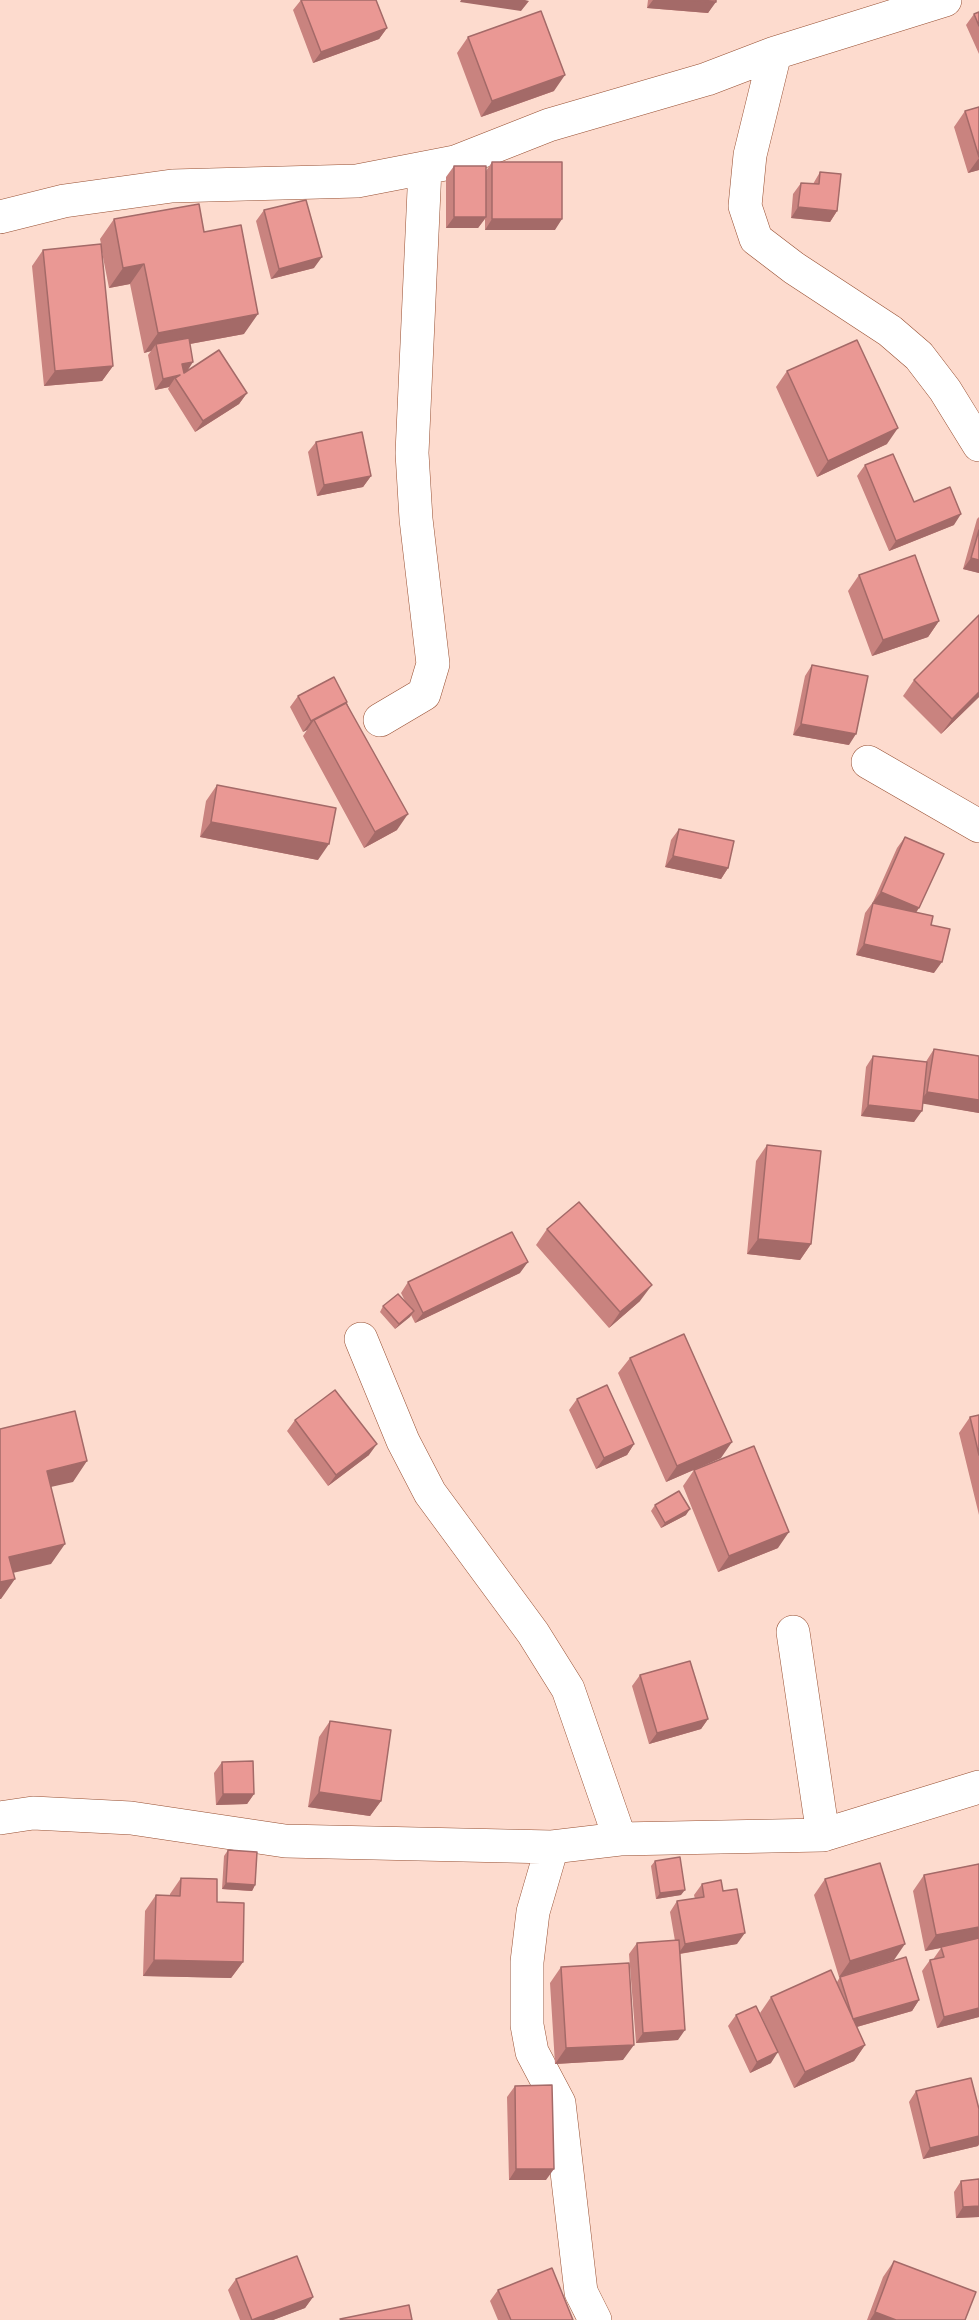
<!DOCTYPE html>
<style>
body{margin:0}
canvas{display:block;background:#fddbce}
</style>
<canvas width="979" height="2320"></canvas>
<script>
const context = document.querySelector('canvas').getContext('2d');
context.lineJoin = 'round';
const shape = rows => new Path2D(rows.map(r => 'M' + r).join(''));
function trace(path, color, width, dash) { context.strokeStyle = color; context.lineWidth = width; context.lineCap = dash ? 'butt' : 'round'; context.setLineDash(dash || []); context.stroke(path); }
function fillPath(path, color) { context.fillStyle = color; context.fill(path, 'evenodd'); }
const minor = shape([
 [775,53,750,155,745,206,756,239,794,268,890,331,919,356,945,390,979,445],
 [0,217,64,201,172,186,357,181,455,162,549,125,707,79,775,53,945,0],
 [380,720,424,694,433,664,416,519,412,453,425,168],
 [868,762,979,826],
 [361,1339,403,1441,430,1493,533,1633,568,1689,620,1839],
 [793,1632,823,1835],
 [0,1818,33,1813,131,1818,285,1841,552,1847,620,1839,823,1835,979,1787],
 [552,1847,533,1912,527,1962,527,2025,532,2052,559,2103,581,2292,595,2320]
]);
const wall = shape([
 [301,0,376,0,387,28,379,39,313,63,293,10],
 [648,0,716,0,708,13,647,8],
 [979,12,979,54,966,25,974,14],
 [468,37,554,91,481,117,457,53],
 [979,107,979,170,968,173,954,127,965,111],
 [492,162,555,230,485,230,485,219,478,228,446,228,446,177,454,166,486,171],
 [820,172,837,211,830,222,791,218,793,194,801,183,813,184],
 [264,210,314,268,271,279,256,221],
 [114,219,204,232,244,334,190,344,186,372,247,393,239,404,195,432,168,389,169,387,155,390,148,355,151,351,144,353,130,284,109,288,101,247,113,366,102,381,44,386,32,266,43,250,101,244,100,239],
 [787,371,887,444,817,477,776,387],
 [316,442,371,476,363,487,317,496,308,452],
 [865,465,914,502,954,525,889,551,857,476],
 [979,517,979,573,963,569,977,519],
 [859,575,939,621,928,637,872,656,848,591],
 [979,615,979,697,941,734,903,696,914,680],
 [812,665,849,745,793,735,805,676],
 [298,696,347,703,397,830,364,848,303,736,307,730,303,732,290,707],
 [217,785,318,860,200,837,206,801],
 [679,829,728,868,721,879,665,867,671,840],
 [905,837,916,913,931,925,934,973,856,955,865,913,873,902,897,848],
 [934,1049,979,1056,979,1113,923,1103,914,1122,861,1116,866,1067,873,1056,926,1062,927,1060],
 [767,1145,811,1244,800,1260,747,1254,756,1161],
 [547,1229,640,1301,609,1328,536,1245],
 [520,1273,415,1323,411,1315,395,1329,380,1312,383,1306,405,1301,401,1293,408,1282],
 [630,1358,721,1458,666,1482,618,1373],
 [577,1399,634,1444,627,1455,596,1469,569,1410],
 [979,1415,979,1515,959,1433,970,1417],
 [295,1420,369,1455,328,1486,287,1431],
 [694,1470,778,1548,718,1572,683,1486],
 [655,1505,686,1515,661,1528,651,1511],
 [640,1675,708,1719,701,1729,649,1744,632,1686],
 [330,1721,381,1801,370,1816,308,1807,319,1737],
 [222,1762,254,1794,247,1804,216,1805,214,1773],
 [228,1850,255,1885,252,1891,222,1889,224,1856],
 [655,1861,681,1895,656,1899,651,1866],
 [979,1864,979,2017,937,2028,922,1971,930,1960,934,1959,934,1958,941,1948,925,1951,913,1891,924,1875],
 [181,1878,217,1902,243,1962,231,1978,143,1976,145,1911,156,1895,170,1896,170,1894],
 [825,1879,894,1960,839,1977,814,1895],
 [702,1884,723,1891,737,1944,680,1954,678,2040,636,2043,629,1954,637,1943,675,1941,670,1912,677,1901,695,1899,694,1895],
 [561,1967,623,2060,555,2064,550,1983],
 [840,1977,919,2000,912,2011,857,2027,865,2045,854,2061,794,2088,760,2013,771,1997,837,1982],
 [736,2015,771,2063,750,2073,728,2026],
 [515,2086,546,2180,509,2180,507,2097],
 [916,2091,979,2109,979,2144,978,2146,923,2159,909,2102],
 [979,2179,979,2217,956,2218,954,2192,961,2181],
 [894,2261,965,2320,867,2320,883,2277],
 [236,2279,313,2297,305,2308,273,2320,240,2320,228,2290],
 [498,2290,573,2320,498,2320,490,2301]
]);
const shadedWall = shape([
 [461,0,525,0,529,1,521,11,460,2],
 [653,0,685,0,716,2,708,13,647,8],
 [387,28,379,39,313,63,321,52],
 [565,75,554,91,481,117,492,101],
 [979,158,979,170,968,173],
 [798,207,837,211,830,222,791,218],
 [454,217,486,217,478,228,446,228],
 [492,219,562,219,555,230,485,230],
 [322,257,314,268,271,279,279,269],
 [144,264,130,284,109,288,123,268],
 [258,314,244,334,157,350,156,344,151,351,144,353,158,333],
 [193,362,186,373,175,375,182,364],
 [113,366,102,381,44,386,55,371],
 [180,375,175,378,169,387,155,390,163,379],
 [247,393,239,404,195,432,203,421],
 [898,428,887,444,817,477,828,461],
 [371,476,363,487,317,496,324,485],
 [961,514,954,525,889,551,896,541],
 [971,558,979,560,979,573,963,569],
 [939,621,928,637,872,656,883,640],
 [979,692,979,697,941,734,952,719],
 [347,702,340,712,314,720,307,730,303,732,311,721],
 [801,724,856,734,849,745,793,735],
 [408,814,397,830,364,848,375,832],
 [211,822,329,844,318,860,200,837],
 [673,856,728,868,721,879,665,867],
 [881,892,919,908,912,919,873,902],
 [864,944,942,962,934,973,856,955],
 [927,1092,979,1100,979,1113,919,1103],
 [868,1105,922,1111,914,1122,861,1116],
 [758,1239,811,1244,800,1260,747,1254],
 [528,1262,520,1273,415,1323,423,1313],
 [652,1285,640,1301,609,1328,620,1312],
 [414,1311,410,1317,395,1329,399,1324],
 [732,1442,721,1458,666,1482,677,1466],
 [377,1444,369,1455,328,1486,336,1475],
 [634,1444,627,1455,596,1469,604,1458],
 [87,1461,73,1482,33,1491,47,1471],
 [690,1509,686,1515,661,1528,665,1523],
 [789,1532,778,1548,718,1572,729,1556],
 [65,1544,51,1564,0,1576,9,1557],
 [15,1579,1,1599,0,1599,0,1582],
 [708,1719,701,1729,649,1744,657,1733],
 [319,1792,381,1801,370,1816,308,1807],
 [223,1794,254,1794,247,1804,216,1805],
 [226,1883,255,1885,252,1891,222,1889],
 [685,1890,681,1895,656,1899,660,1893],
 [979,1927,979,1940,925,1951,936,1935],
 [745,1933,737,1944,678,1954,685,1944],
 [905,1944,894,1960,839,1977,850,1961],
 [154,1960,243,1962,231,1978,143,1976],
 [919,2000,912,2011,846,2030,853,2019],
 [979,2008,979,2017,937,2028,944,2017],
 [685,2030,678,2040,636,2043,643,2033],
 [634,2045,623,2060,555,2064,566,2048],
 [865,2045,854,2061,794,2088,805,2072],
 [778,2052,771,2063,750,2073,757,2062],
 [979,2136,979,2144,978,2146,923,2159,930,2148],
 [516,2169,554,2169,546,2180,509,2180],
 [979,2206,979,2217,956,2218,963,2207],
 [313,2297,305,2308,273,2320,252,2320],
 [875,2312,896,2320,870,2320]
]);
const building = shape([
 [301,0,376,0,387,28,321,52,301,0],
 [685,0,716,0,716,2,685,0],
 [541,11,565,75,492,101,468,37,541,11],
 [979,12,979,26,974,14,979,12],
 [979,107,979,157,965,111,979,107],
 [492,162,562,162,562,219,492,219,492,162],
 [454,166,486,166,486,217,454,217,454,166],
 [820,172,841,174,837,211,798,207,801,183,819,184,820,172],
 [306,200,322,257,279,269,264,210,306,200],
 [199,204,204,232,241,225,258,314,158,333,144,264,123,268,114,219,199,204],
 [101,244,113,366,55,371,43,250,101,244],
 [189,338,193,362,182,364,184,373,219,350,247,393,203,421,175,378,180,375,163,379,156,344,189,338],
 [857,340,898,428,828,461,787,371,857,340],
 [362,432,371,476,324,485,316,442,362,432],
 [893,454,914,502,950,487,961,514,896,541,865,465,893,454],
 [979,530,979,560,971,558,979,530],
 [915,555,939,621,883,640,859,575,915,555],
 [979,615,979,692,952,719,914,680,979,615],
 [812,665,868,676,856,734,801,724,812,665],
 [334,677,347,702,311,721,298,696,334,677],
 [346,703,408,814,375,832,314,720,346,703],
 [217,785,336,808,329,844,211,822,217,785],
 [679,829,734,841,728,868,673,856,679,829],
 [905,837,944,854,919,908,881,892,905,837],
 [873,903,933,916,931,925,950,929,942,962,864,944,873,903],
 [934,1049,979,1056,979,1100,927,1092,934,1049],
 [873,1056,927,1062,922,1111,868,1105,873,1056],
 [767,1145,821,1151,811,1244,758,1239,767,1145],
 [579,1202,652,1285,620,1312,547,1229,579,1202],
 [512,1232,528,1262,423,1313,408,1282,512,1232],
 [398,1294,414,1311,399,1324,383,1306,398,1294],
 [684,1334,732,1442,677,1466,630,1358,684,1334],
 [607,1385,634,1444,604,1458,577,1399,607,1385],
 [335,1390,377,1444,336,1475,295,1420,335,1390],
 [75,1411,87,1461,47,1471,65,1544,9,1557,15,1579,0,1582,0,1429,75,1411],
 [979,1415,979,1455,970,1417,979,1415],
 [754,1446,789,1532,729,1556,694,1470,754,1446],
 [679,1491,690,1509,665,1523,655,1505,679,1491],
 [690,1661,708,1719,657,1733,640,1675,690,1661],
 [330,1721,391,1730,381,1801,319,1792,330,1721],
 [253,1761,254,1794,223,1794,222,1762,253,1761],
 [228,1850,257,1852,255,1885,226,1883,228,1850],
 [680,1857,685,1890,660,1893,655,1861,680,1857],
 [880,1863,905,1944,850,1961,825,1879,880,1863],
 [979,1864,979,1927,936,1935,924,1875,979,1864],
 [181,1878,217,1879,217,1902,244,1903,243,1962,154,1960,156,1895,180,1896,181,1878],
 [721,1880,723,1891,737,1889,745,1933,685,1944,677,1901,704,1897,702,1884,721,1880],
 [979,1938,979,2008,944,2017,930,1960,944,1957,941,1947,979,1938],
 [679,1940,685,2030,643,2033,637,1943,679,1940],
 [906,1957,919,2000,853,2019,840,1977,906,1957],
 [629,1963,634,2045,566,2048,561,1967,629,1963],
 [831,1970,865,2045,805,2072,771,1997,831,1970],
 [756,2006,778,2052,757,2062,736,2015,756,2006],
 [971,2078,979,2109,979,2136,930,2148,916,2091,971,2078],
 [552,2085,554,2169,516,2169,515,2086,552,2085],
 [979,2179,979,2206,963,2207,961,2181,979,2179],
 [297,2256,313,2297,252,2320,236,2279,297,2256],
 [894,2261,976,2292,965,2320,896,2320,875,2312,894,2261],
 [552,2268,573,2320,511,2320,498,2290,552,2268],
 [409,2305,412,2320,341,2320,340,2319,409,2305]
]);
trace(minor, '#974f32', 34);
trace(minor, '#fff', 33);
fillPath(wall, '#c9837f');
fillPath(shadedWall, '#a46a68');
fillPath(building, '#ea9894');
trace(building, '#a46a68', 1.5);
</script>
